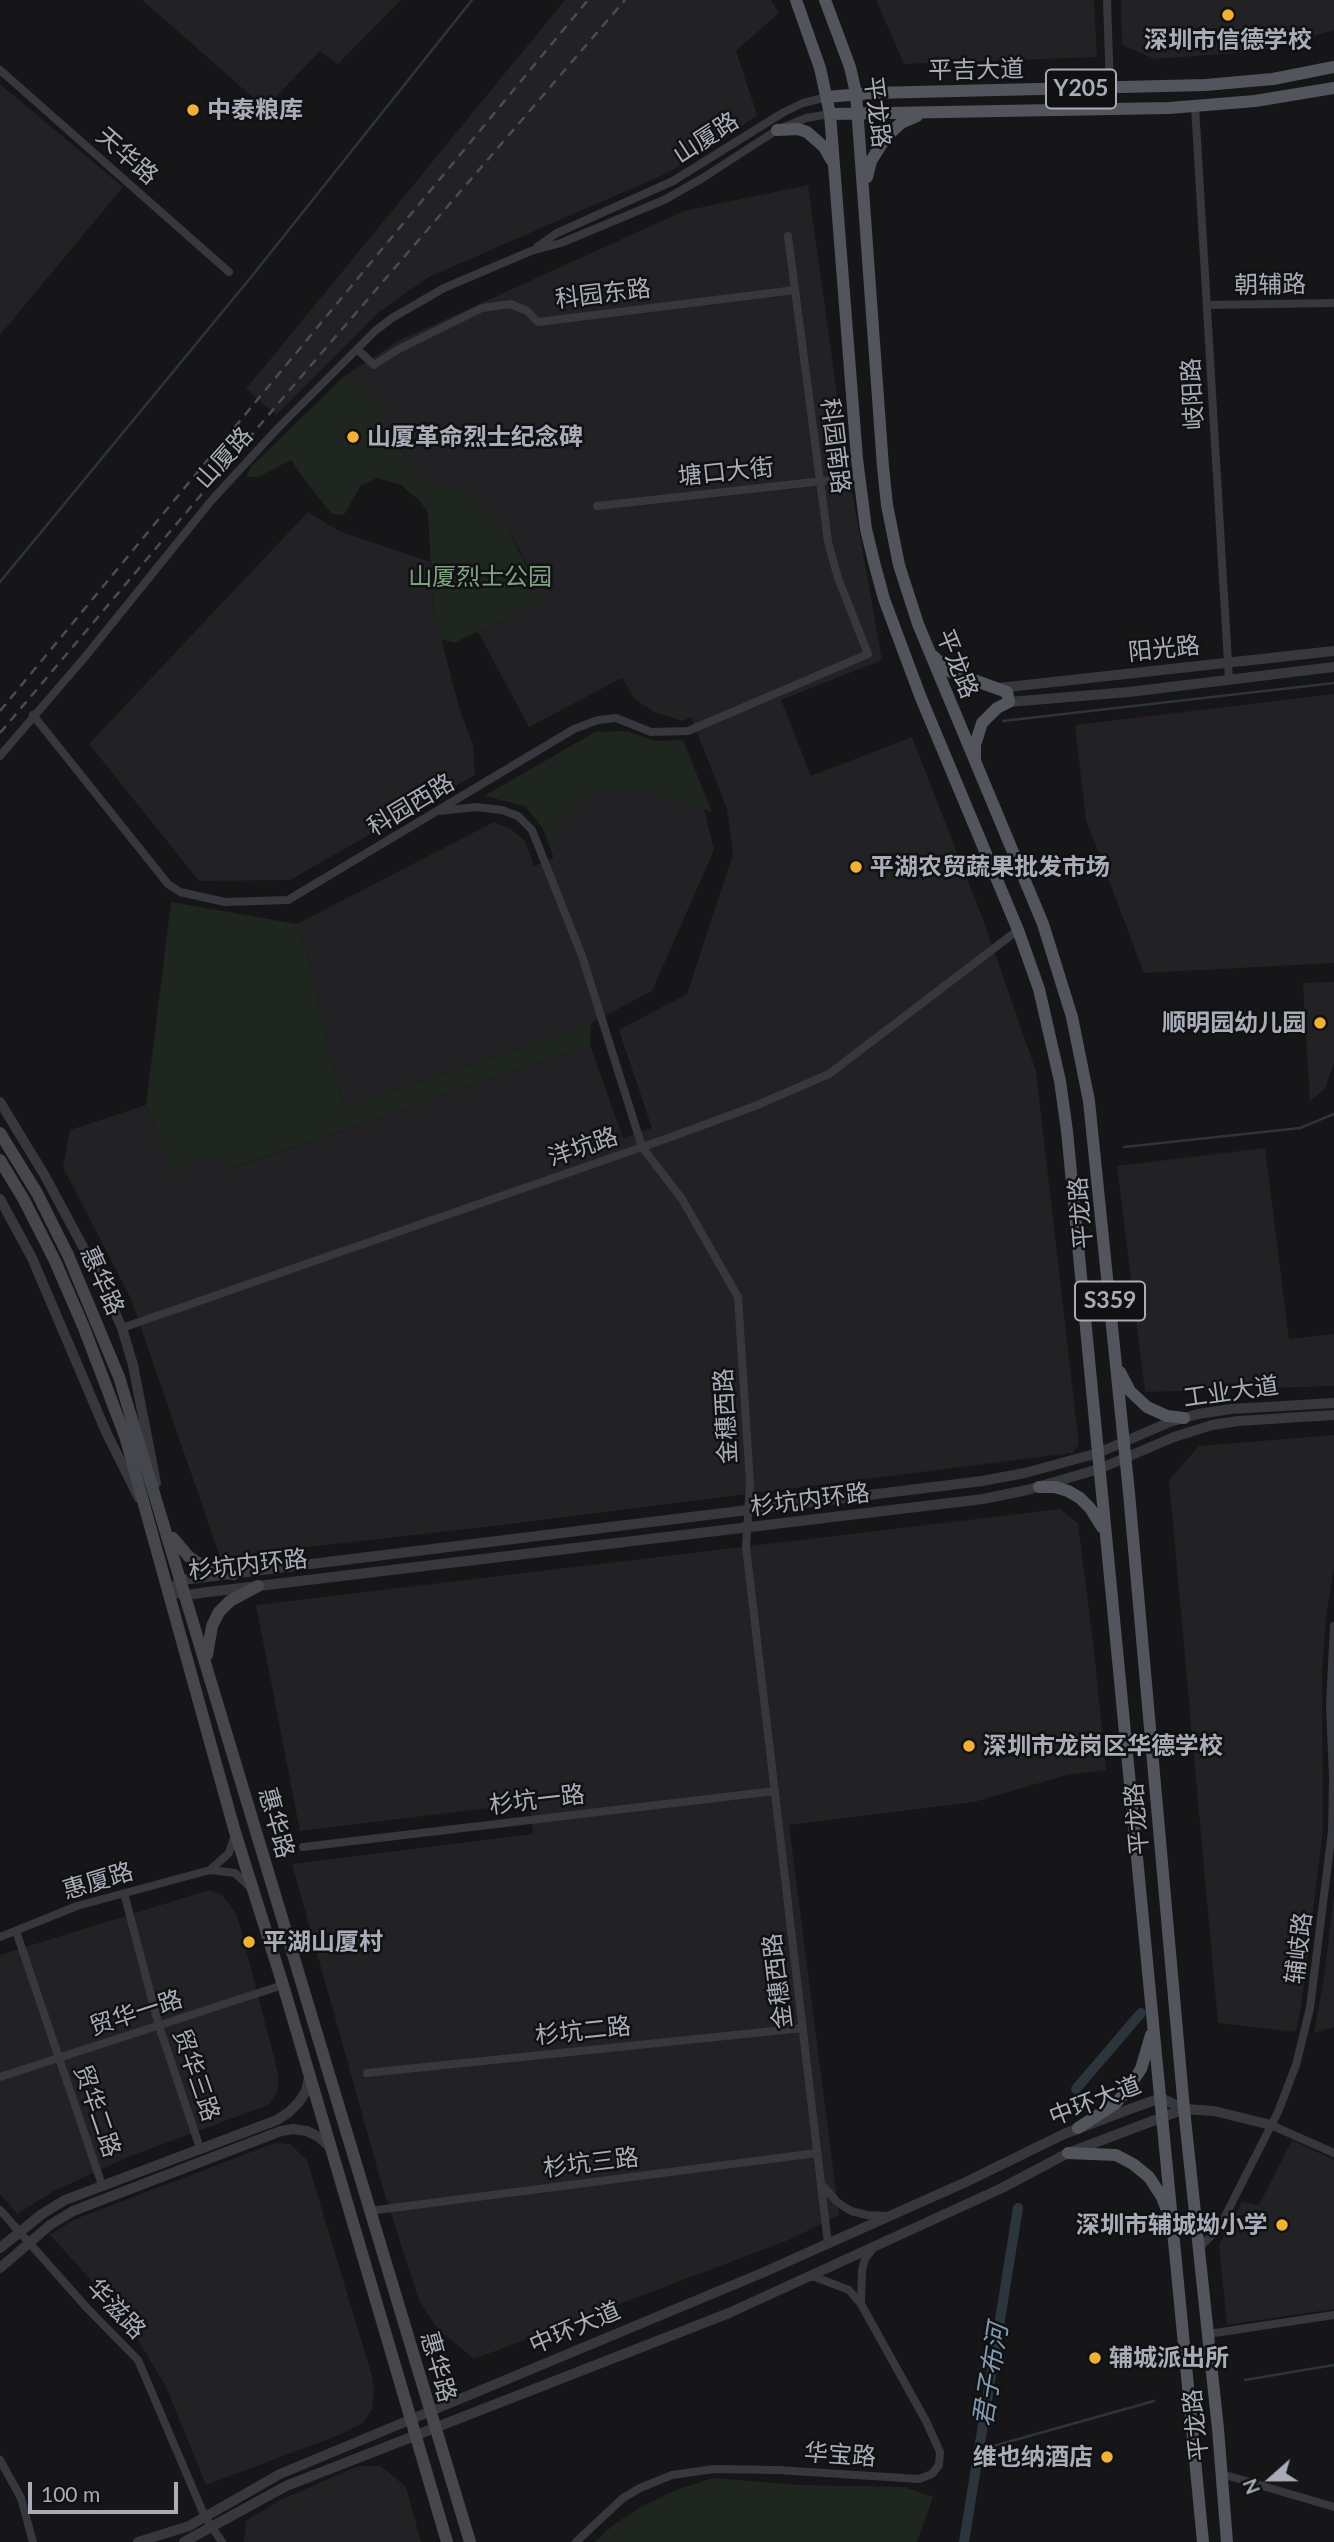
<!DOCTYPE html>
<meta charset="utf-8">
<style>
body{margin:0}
#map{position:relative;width:1334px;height:2542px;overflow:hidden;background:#161618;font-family:Lato,sans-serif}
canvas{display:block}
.north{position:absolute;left:1236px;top:2444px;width:70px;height:70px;-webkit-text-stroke:5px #111113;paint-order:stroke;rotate:249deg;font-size:19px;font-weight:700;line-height:28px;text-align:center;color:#a8adb8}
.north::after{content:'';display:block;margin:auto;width:24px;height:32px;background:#a8adb8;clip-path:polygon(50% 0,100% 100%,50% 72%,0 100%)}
.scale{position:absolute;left:28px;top:2482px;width:150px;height:32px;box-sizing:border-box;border:4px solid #a8adb8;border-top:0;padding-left:9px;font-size:21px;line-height:24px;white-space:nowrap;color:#a8adb8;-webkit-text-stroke:5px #111113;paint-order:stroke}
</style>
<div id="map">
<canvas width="1334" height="2542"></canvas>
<div class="north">N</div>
<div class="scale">100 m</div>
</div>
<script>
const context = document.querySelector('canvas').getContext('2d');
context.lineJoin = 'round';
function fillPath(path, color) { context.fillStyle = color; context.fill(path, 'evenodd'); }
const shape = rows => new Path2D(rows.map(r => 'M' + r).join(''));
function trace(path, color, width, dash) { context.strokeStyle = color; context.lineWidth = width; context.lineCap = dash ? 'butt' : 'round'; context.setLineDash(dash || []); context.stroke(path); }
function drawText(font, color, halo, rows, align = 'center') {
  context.font = font + ' Lato,"Noto Sans SC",sans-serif'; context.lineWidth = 5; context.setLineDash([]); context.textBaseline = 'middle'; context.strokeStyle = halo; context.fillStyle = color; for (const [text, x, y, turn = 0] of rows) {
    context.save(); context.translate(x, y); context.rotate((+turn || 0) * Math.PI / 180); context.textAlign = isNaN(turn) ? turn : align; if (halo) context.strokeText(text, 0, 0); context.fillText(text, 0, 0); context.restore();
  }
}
const built = shape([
 [142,0,401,0,338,64,320,51,265,108],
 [565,0,771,0,779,13,736,51,757,115,709,150,665,174,429,277,379,312,276,415,246,389],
 [876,0,1094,0,1097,57,904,64],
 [1121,0,1334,0,1334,30,1261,51,1155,59,1122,45],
 [0,84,123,187,0,335],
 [808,185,845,452,882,660,781,700,811,776,912,737,985,925,1036,1071,1079,1445,1072,1453,494,1526,220,1557,131,1299,63,1167,70,1130,146,1105,172,1169,222,1155,228,1170,590,1045,623,1138,652,1128,619,1030,687,994,733,854,727,809,691,717,682,721,654,712,635,699,622,678,529,727,478,632,543,600,523,556,506,526,458,487,421,482,389,429,383,410,373,395,343,377,400,340,684,211],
 [308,512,339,531,430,562,433,607,459,707,473,745,475,775,290,880,199,881,89,744],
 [1334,694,1334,963,1144,973,1086,820,1075,725],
 [635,782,703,805,714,850,652,991,591,1023,344,1109,306,949,297,924,494,822,511,829,525,841,534,866,553,858,553,827,566,811,607,790],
 [1334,982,1334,1063,1325,1088,1310,1102,1303,983],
 [1265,1148,1289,1339,1334,1334,1334,1386,1145,1392,1117,1166],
 [1334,1435,1334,1566,1326,1618,1322,1670,1323,1830,1301,2006,1296,2032,1218,2023,1169,1480,1199,1446],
 [1060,1509,1078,1523,1094,1650,1106,1770,1067,1775,974,1802,789,1825,839,2215,791,2239,474,2359,438,2329,419,2301,382,2185,292,1864,533,1834,530,1803,300,1831,256,1605],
 [209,1890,222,1895,237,1915,278,2073,278,2091,268,2105,128,2157,54,2191,17,2214,0,2194,0,1955],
 [1334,1894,1334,2027,1314,2033,1324,1978],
 [1292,2140,1334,2160,1334,2309,1227,2325,1219,2245,1242,2202,1259,2205],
 [275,2143,290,2144,307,2160,372,2376,374,2389,372,2409,363,2423,339,2435,206,2485,166,2387,123,2315,50,2235,73,2220],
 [358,2466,381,2466,406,2487,421,2542,244,2542,246,2521,278,2501]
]);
const green = shape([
 [343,377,373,395,383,410,389,429,421,482,458,487,506,526,544,600,454,643,441,639,433,607,428,513,420,501,401,485,377,478,361,485,344,515,332,514,306,482,291,460,258,477,246,477,251,467],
 [627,731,654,741,683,740,712,812,649,791,607,790,566,811,553,827,554,858,542,827,525,806,484,796,595,732],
 [171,902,297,924,306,949,344,1109,591,1023,590,1045,227,1170,222,1155,172,1170,146,1105],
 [713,2478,798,2485,904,2487,933,2497,917,2542,595,2542,612,2526,639,2508,676,2490]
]);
const stream = shape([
 [0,582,252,276,472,0],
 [1003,721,1334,683],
 [1124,1147,1300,1128,1334,1114],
 [1245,2380,1334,2365],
 [979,2450,1154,2401]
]);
const canal = shape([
 [1076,2089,1141,2013],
 [964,2542,1018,2208]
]);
const minor = shape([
 [1107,0,1110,89],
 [0,70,229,272],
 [1195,106,1229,680],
 [537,247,557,233,673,181,784,112,803,103,827,97],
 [1207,305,1334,303],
 [357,349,374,365,399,349,482,308,511,304,527,311,538,322,795,290],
 [597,506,859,477],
 [33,715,168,884,180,892,225,902,288,900,574,729,598,720,616,718,651,732,688,731,868,654,838,578,828,542,788,236],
 [0,756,85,657,211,501,278,428,375,331,392,318,444,288,531,251,561,243,664,200,701,179,777,130,806,118,830,114],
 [440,811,476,807,502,810,518,816,532,830,582,956,642,1147,682,1199,738,1297,750,1483,746,1547,828,2244],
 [122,1328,671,1137,755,1106,829,1074,1018,930],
 [303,1847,775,1791],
 [210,1870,229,1853,234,1838],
 [124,1893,159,2026,200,2148],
 [16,1931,102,2185],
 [0,1937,77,1906,210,1870,235,1873,250,1887],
 [367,2073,803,2028],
 [0,2077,283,1985],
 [1271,2125,1334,2153],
 [823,2186,837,2202,851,2211,867,2215,887,2216],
 [0,2210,87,2308,138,2360,205,2517,222,2542],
 [369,2211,817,2153],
 [1199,2248,1219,2228,1278,2112,1296,2065,1310,2008,1332,1831,1333,1778,1330,1705,1334,1626],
 [861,2304,862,2270,865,2259,874,2247],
 [1208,2334,1334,2315],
 [0,2460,21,2498,33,2542],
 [1222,2474,1334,2507],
 [576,2542,623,2498,640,2488,672,2475,714,2469,777,2470,919,2479,932,2474,939,2465,940,2452,926,2421,861,2304,849,2290,815,2277,808,2277]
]);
const tertiary = shape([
 [999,688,1334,651],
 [1009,702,1129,692,1334,667],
 [0,1102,45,1176,98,1275,122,1328,133,1365,156,1483],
 [0,1199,32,1258,107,1434,139,1498],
 [168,1591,182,1580,982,1481,1025,1473,1098,1453,1170,1422,1198,1414,1231,1409,1334,1403],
 [177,1593,187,1595,208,1592,983,1499,1027,1490,1099,1469,1174,1437,1212,1425,1238,1421,1334,1415],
 [0,2248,42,2214,65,2200,277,2120,289,2112,299,2102,306,2091,309,2077],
 [0,2268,50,2225,73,2211,281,2131,293,2129,307,2131,319,2137,331,2148],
 [138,2542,189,2526,280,2474,762,2273,966,2182,1064,2134,1130,2109,1161,2098,1184,2109,1214,2111,1271,2125],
 [184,2542,286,2486,729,2313,1002,2188,1068,2153,1184,2109]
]);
const secondary = shape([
 [0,1133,37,1193,68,1255,119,1377,470,2542],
 [0,1160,24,1200,55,1261,84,1328,125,1436,235,1832,283,1985,447,2542],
 [173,1538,189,1557,202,1566,233,1574],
 [207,1655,212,1626,219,1612,230,1601,258,1586]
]);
const primary = shape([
 [796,0,820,68,830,114,857,459,866,529,874,562,884,599,921,698,1018,930,1039,989,1060,1081,1067,1131,1203,2542],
 [825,0,850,67,856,93,883,467,887,505,899,565,918,624,1043,924,1072,1017,1089,1101,1129,1493,1184,2109,1218,2429,1227,2542],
 [827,97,873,93,1205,85,1273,79,1334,67],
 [830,114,1169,108,1255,101,1334,88],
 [777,130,798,129,807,132,824,147,832,161],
 [867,177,871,161,886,137,901,123,917,116],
 [933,656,951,672,1007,692,1009,702,997,708,982,723,975,745,975,760],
 [1120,1372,1130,1391,1147,1407,1167,1416,1184,1418],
 [1039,1487,1055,1487,1068,1491,1080,1498,1090,1508,1102,1527],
 [1078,2128,1115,2104,1124,2094,1141,2069,1151,2035],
 [1068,2153,1116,2155,1133,2164,1149,2177,1162,2197,1167,2210]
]);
const rail = shape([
 [0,711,588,0],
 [0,733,282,399,625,0]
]);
const markers = [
 [1228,15,7,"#f2b134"],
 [193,110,7,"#f2b134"],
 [353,437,7,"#f2b134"],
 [856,867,7,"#f2b134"],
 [1320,1023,7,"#f2b134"],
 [969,1746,7,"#f2b134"],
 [249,1942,7,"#f2b134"],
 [1282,2225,7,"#f2b134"],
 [1095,2358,7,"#f2b134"],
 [1107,2457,7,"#f2b134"]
];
const shields = [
 [1081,89,70],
 [1110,1301,70]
];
const shieldNames = [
 ["Y205",1081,89],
 ["S359",1110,1301]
];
const poiNames = [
 ["深圳市信德学校",1228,40,"center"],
 ["中泰粮库",207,110],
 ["山厦革命烈士纪念碑",367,437],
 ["平湖农贸蔬果批发市场",870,867],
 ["顺明园幼儿园",1306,1023,"right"],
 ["深圳市龙岗区华德学校",983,1746],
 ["平湖山厦村",263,1942],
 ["深圳市辅城坳小学",1268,2225,"right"],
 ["辅城派出所",1109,2358],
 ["维也纳酒店",1093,2457,"right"]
];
const streetNames = [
 ["平吉大道",976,70,-1],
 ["平龙路",877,112,83],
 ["山厦路",706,138,-33],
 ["天华路",127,156,41],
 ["朝辅路",1270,285,-1],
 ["科园东路",603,294,-7],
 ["岐阳路",1193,394,-93],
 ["科园南路",835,446,83],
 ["山厦路",224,458,-48],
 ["塘口大街",726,472,-6],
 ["阳光路",1164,649,-6],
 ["平龙路",957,664,68],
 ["科园西路",411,805,-31],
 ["洋坑路",583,1147,-19],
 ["平龙路",1081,1213,-95],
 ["惠华路",102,1281,66],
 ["工业大道",1231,1392,-8],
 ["金穗西路",726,1416,-93],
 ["杉坑内环路",810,1500,-7],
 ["杉坑内环路",248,1565,-6],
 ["杉坑一路",537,1800,-7],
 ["平龙路",1137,1819,-95],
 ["惠华路",276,1823,74],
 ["惠厦路",98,1881,-17],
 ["辅岐路",1299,1948,-83],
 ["金穗西路",778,1981,-97],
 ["贸华一路",136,2013,-18],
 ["杉坑二路",583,2031,-6],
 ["贸华三路",196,2075,71],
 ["中环大道",1095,2101,-21],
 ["贸华二路",97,2111,71],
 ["杉坑三路",591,2163,-7],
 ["华滋路",116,2309,46],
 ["中环大道",575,2328,-23],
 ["惠华路",438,2367,74],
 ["平龙路",1196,2425,-96],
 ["华宝路",840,2455,4]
];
const parkNames = [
 ["山厦烈士公园",480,577]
];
const waterNames = [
 ["君子布河",991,2375,-81]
];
fillPath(built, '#222225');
fillPath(green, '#1e261f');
trace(stream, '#2c353c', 2.5);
trace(canal, '#2c353c', 10);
trace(minor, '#37383d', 8);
trace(tertiary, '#37383d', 10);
trace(secondary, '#45474d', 12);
trace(primary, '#53555c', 12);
trace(rail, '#4a4c52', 2.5, [9, 7]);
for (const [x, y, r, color] of markers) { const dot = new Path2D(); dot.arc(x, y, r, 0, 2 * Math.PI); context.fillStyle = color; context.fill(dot); trace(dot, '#111113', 2.5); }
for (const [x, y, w] of shields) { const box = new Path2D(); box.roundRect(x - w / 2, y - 19.5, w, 39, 5); context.fillStyle = '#111113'; context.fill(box); trace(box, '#a8adb8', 2); }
drawText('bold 23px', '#a8adb8', null, shieldNames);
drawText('bold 24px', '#a8adb8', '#111113', poiNames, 'left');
drawText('24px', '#a8adb8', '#111113', streetNames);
drawText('24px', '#7fa381', '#111113', parkNames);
drawText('italic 26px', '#7f9bb3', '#111113', waterNames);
</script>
